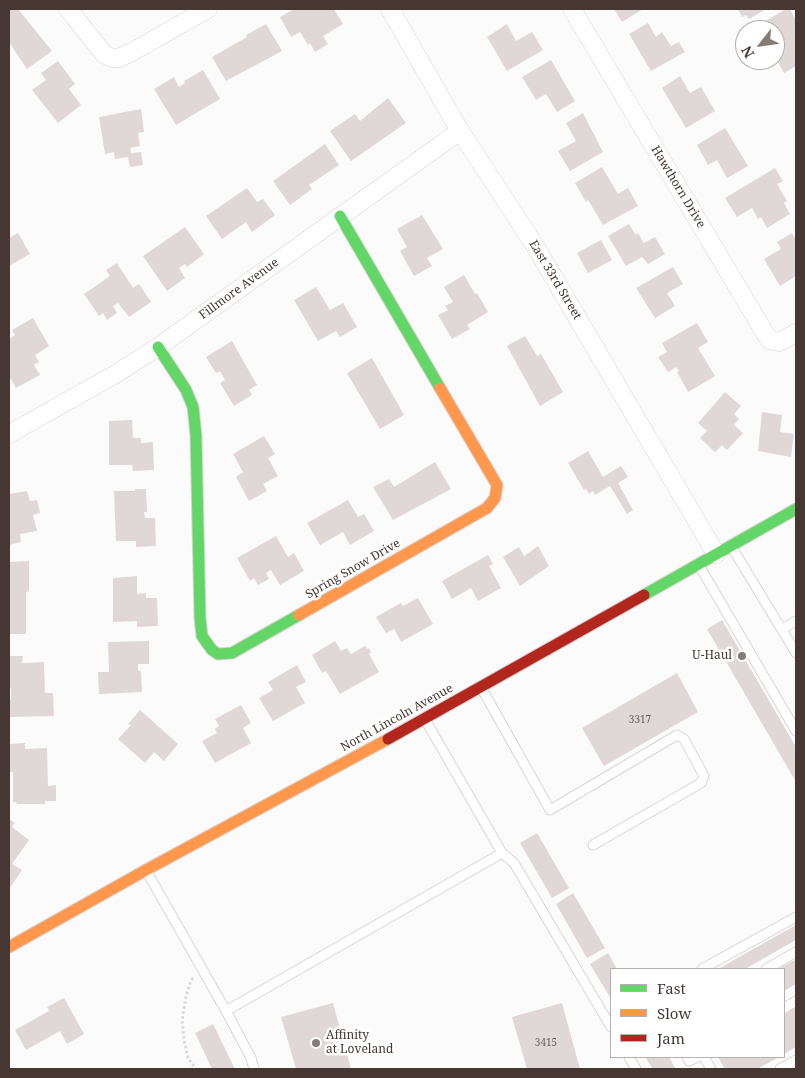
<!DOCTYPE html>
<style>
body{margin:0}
#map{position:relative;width:805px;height:1078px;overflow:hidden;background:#fbfbfb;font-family:"Noto Serif",serif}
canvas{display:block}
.frame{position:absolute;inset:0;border:10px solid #463732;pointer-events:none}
.legend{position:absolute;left:610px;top:968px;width:175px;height:90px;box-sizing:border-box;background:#fff;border:1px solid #b5afad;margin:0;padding:6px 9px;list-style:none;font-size:15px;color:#463732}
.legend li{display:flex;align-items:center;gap:10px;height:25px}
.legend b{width:25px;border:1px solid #b5afad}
.north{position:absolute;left:735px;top:20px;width:50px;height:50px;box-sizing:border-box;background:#fff;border:1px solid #b5afad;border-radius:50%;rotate:240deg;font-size:14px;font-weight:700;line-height:20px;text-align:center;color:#463732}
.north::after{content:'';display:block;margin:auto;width:18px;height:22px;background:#857c78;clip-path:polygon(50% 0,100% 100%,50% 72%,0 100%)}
</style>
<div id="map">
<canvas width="805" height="1078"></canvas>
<div class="frame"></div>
<ul class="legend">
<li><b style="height:6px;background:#63d668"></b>Fast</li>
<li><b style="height:6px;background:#ff974d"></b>Slow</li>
<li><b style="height:6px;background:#b3261e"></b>Jam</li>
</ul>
<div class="north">N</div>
</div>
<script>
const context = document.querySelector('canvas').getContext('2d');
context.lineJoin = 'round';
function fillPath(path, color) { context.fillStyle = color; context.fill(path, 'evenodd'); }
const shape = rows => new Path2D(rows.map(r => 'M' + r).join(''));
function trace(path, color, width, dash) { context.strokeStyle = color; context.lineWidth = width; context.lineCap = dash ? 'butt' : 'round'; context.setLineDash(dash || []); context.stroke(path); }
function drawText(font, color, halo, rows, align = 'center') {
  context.font = font + ' "Noto Serif",serif'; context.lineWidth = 5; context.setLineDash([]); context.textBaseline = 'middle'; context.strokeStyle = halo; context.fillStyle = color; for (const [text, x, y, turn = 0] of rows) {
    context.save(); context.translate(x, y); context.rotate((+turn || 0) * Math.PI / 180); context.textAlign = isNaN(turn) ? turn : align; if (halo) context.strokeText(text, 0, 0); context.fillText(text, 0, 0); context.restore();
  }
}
const building = shape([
 [9,9,18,9,52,51,27,69,9,42],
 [294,9,334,9,343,24,323,36,328,44,315,52,310,43,308,45,300,32,291,37,280,17],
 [614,9,643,9,622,22],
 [738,9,766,9,749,19,746,15,742,17],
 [786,9,790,9,796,20,796,28,795,29,796,32,796,66,784,73,775,57,775,30,762,30,759,25],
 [648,23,656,37,662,32,671,46,679,42,685,52,651,71,629,34],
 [266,24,282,51,226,81,212,57,247,37,246,35],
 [507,24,516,41,532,32,543,50,507,71,487,37],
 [551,60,575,101,557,112,546,94,536,100,522,77],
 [58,61,75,84,69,89,81,105,58,123,32,90,46,80,41,73],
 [203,70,220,99,176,125,154,89,174,77,179,87,185,83,184,81],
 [680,76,690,93,701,87,715,111,686,128,662,88],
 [388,98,406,123,351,161,330,131,355,114,360,121],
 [141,109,144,132,138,133,140,146,130,148,131,153,141,152,143,165,130,167,128,157,115,159,114,152,105,154,99,117],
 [583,113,603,152,570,171,558,151,576,141,566,123],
 [725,128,748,166,727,178,717,160,708,165,697,145],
 [325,144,339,165,309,185,312,189,290,205,273,181],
 [602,167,618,194,628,188,638,206,603,225,588,200,586,202,575,183],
 [775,168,783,181,777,184,787,201,784,203,790,214,767,228,761,217,758,219,752,208,737,217,725,198],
 [247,188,257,202,263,199,275,215,252,232,246,222,222,239,206,216],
 [422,215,443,249,427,258,432,266,414,276,400,251,407,247,397,229],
 [629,224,636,235,638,233,644,243,655,237,665,254,648,264,642,257,626,266,608,236],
 [185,227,204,254,187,267,185,264,179,268,185,278,167,291,143,256],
 [18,233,30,254,9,266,9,238],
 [792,233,796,240,796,276,780,286,764,259,781,249,777,242],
 [601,240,612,260,588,273,577,253],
 [117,263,133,288,139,284,151,302,129,317,118,303,113,306,117,313,107,320,103,313,99,316,84,294,110,276,106,270],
 [673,267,683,284,667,293,675,306,655,318,636,288],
 [464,275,475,294,477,293,488,312,467,325,470,329,452,339,438,315,448,310,445,306,453,302,444,287],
 [316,287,330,310,343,303,357,327,340,337,336,331,318,341,294,300],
 [33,318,49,346,35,355,39,362,34,365,40,375,16,388,9,376,9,339,15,335,12,330],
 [697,323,708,342,698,348,715,376,688,392,677,372,679,371,676,367,668,372,658,357,667,352,662,343],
 [525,336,537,356,541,354,563,392,540,406,507,346],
 [232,341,257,385,249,390,252,395,234,406,220,383,225,380,220,371,216,373,206,357],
 [372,358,404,415,380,429,347,373],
 [725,392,741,406,734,414,739,419,734,425,743,433,727,450,722,445,715,452,700,438,707,431,698,423],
 [762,412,782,415,780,432,794,434,791,457,758,451],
 [132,420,133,438,141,438,141,443,153,442,154,470,133,471,132,465,109,465,109,421],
 [264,436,275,454,268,458,278,476,263,484,267,491,249,501,236,477,243,472,233,454],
 [588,451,603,477,621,466,628,477,618,483,633,510,627,514,610,486,595,495,593,491,589,494,586,489,584,490,568,463],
 [435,462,451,489,393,520,373,487,389,479,394,487],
 [135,489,146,489,147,512,144,512,145,518,155,518,156,546,136,547,136,541,116,541,114,491,135,491],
 [27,491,30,501,37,500,40,513,33,515,37,531,20,534,21,542,9,545,9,494],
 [348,500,358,517,364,514,374,531,350,545,343,532,320,545,307,523],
 [276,536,288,557,294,553,304,571,280,585,271,570,266,573,269,579,258,585,254,578,250,581,237,558],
 [538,546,549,566,520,586,503,557,519,547,524,556],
 [488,555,493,564,489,566,501,588,478,601,471,588,452,599,442,581],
 [29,561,29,591,26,592,26,634,9,634,9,562],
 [137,576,137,594,146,593,146,598,157,598,158,626,137,627,137,621,113,622,113,578],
 [418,598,433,624,401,642,394,629,386,633,376,617,401,603,403,606],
 [722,620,796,747,796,782,707,629],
 [149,641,149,664,138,664,138,671,141,671,142,692,99,694,98,672,109,672,108,642],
 [335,641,341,651,347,648,351,654,365,646,367,649,369,648,371,653,369,654,379,672,340,694,326,671,322,673,312,655],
 [9,656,23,656,22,663,44,662,45,693,53,693,54,716,10,717,9,700,11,700,11,688,9,688],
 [297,665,306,682,296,687,305,703,273,721,259,698,273,690,268,682],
 [677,673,698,712,604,766,582,728],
 [241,705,251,723,243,728,251,743,215,763,202,741,217,733,215,729,219,726,215,719],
 [140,710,178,744,164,761,154,752,145,763,118,739,131,725,128,724],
 [25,743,25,749,47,748,48,786,56,785,56,801,45,801,45,804,17,804,16,802,13,802,13,772,9,772,9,744],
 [9,819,15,823,12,827,29,840,12,864,22,870,9,889],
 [537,833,569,888,552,898,520,843],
 [573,893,605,948,587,958,556,904],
 [796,925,796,940,745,969,718,969],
 [608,953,617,969,611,969,611,999,590,964],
 [796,959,796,984,784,991,784,969,778,969],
 [64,998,84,1034,67,1044,60,1031,26,1050,15,1030,49,1011,47,1007],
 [333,1003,351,1069,296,1069,281,1017],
 [562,1003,580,1069,527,1069,512,1017],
 [796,1007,796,1047,784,1054,784,1014],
 [213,1024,235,1069,212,1069,195,1033],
 [645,1057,669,1057,675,1068,673,1069,653,1069],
 [718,1057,779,1057,757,1069,725,1069]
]);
const path = shape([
 [193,978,191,980,186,997,182,1020,184,1040,188,1058,196,1069]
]);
const lane = shape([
 [731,546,796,653],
 [700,567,796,731],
 [782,629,796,621],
 [482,689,550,810,677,735,684,739,704,776,701,783,593,845],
 [426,721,502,853,514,863,611,1027],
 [147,872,226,1011,251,1058,254,1069],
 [702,969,796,917],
 [766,969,796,952],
 [784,1008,796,1001],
 [226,1011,502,853],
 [629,1057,636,1069],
 [687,1057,689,1061,698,1057],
 [704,1057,711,1069],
 [780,1069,796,1060]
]);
const street = shape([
 [68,9,104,54,112,58,119,58,130,53,208,9],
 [390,9,460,131,534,244,716,554],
 [572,9,769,340,779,342,796,333],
 [9,434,114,375,158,347,460,131]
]);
const fast = shape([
 [340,216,440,388],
 [158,347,186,390,193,407,196,436,200,618,202,636,212,650,218,654,232,653,299,615],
 [644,595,796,509]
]);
const slow = shape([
 [299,615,487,508,495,498,497,485,440,388],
 [9,947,146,870,388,739]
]);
const jam = shape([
 [388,739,644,595]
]);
const markers = [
 [742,656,5,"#857c78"],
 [316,1043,5,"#857c78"]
];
const numberNames = [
 ["3317",640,720],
 ["3415",546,1043]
];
const streetNames = [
 ["Hawthorn Drive",678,187,59],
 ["East 33rd Street",555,280,59],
 ["Fillmore Avenue",239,289,-36],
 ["Spring Snow Drive",353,569,-30],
 ["North Lincoln Avenue",397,718,-29]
];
const poiNames = [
 ["U-Haul",732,656],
 ["Affinity",326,1036,"left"],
 ["at Loveland",326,1050,"left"]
];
fillPath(building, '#dfd8d6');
trace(lane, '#dcd4d2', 11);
trace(street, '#dcd4d2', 19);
trace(fast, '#dcd4d2', 13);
trace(slow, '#dcd4d2', 13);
trace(jam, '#dcd4d2', 13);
trace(path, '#dad9d9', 3, [2.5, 2.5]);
trace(lane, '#fefefe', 9);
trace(street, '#fefefe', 18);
trace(fast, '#63d668', 11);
trace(slow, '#ff974d', 11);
trace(jam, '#b3261e', 11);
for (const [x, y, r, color] of markers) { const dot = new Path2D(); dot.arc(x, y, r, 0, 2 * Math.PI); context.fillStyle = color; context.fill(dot); trace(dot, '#fff', 2); }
drawText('10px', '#6c5f5b', null, numberNames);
drawText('12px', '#463732', '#fff', streetNames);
drawText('12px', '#463732', '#fff', poiNames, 'right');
</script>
